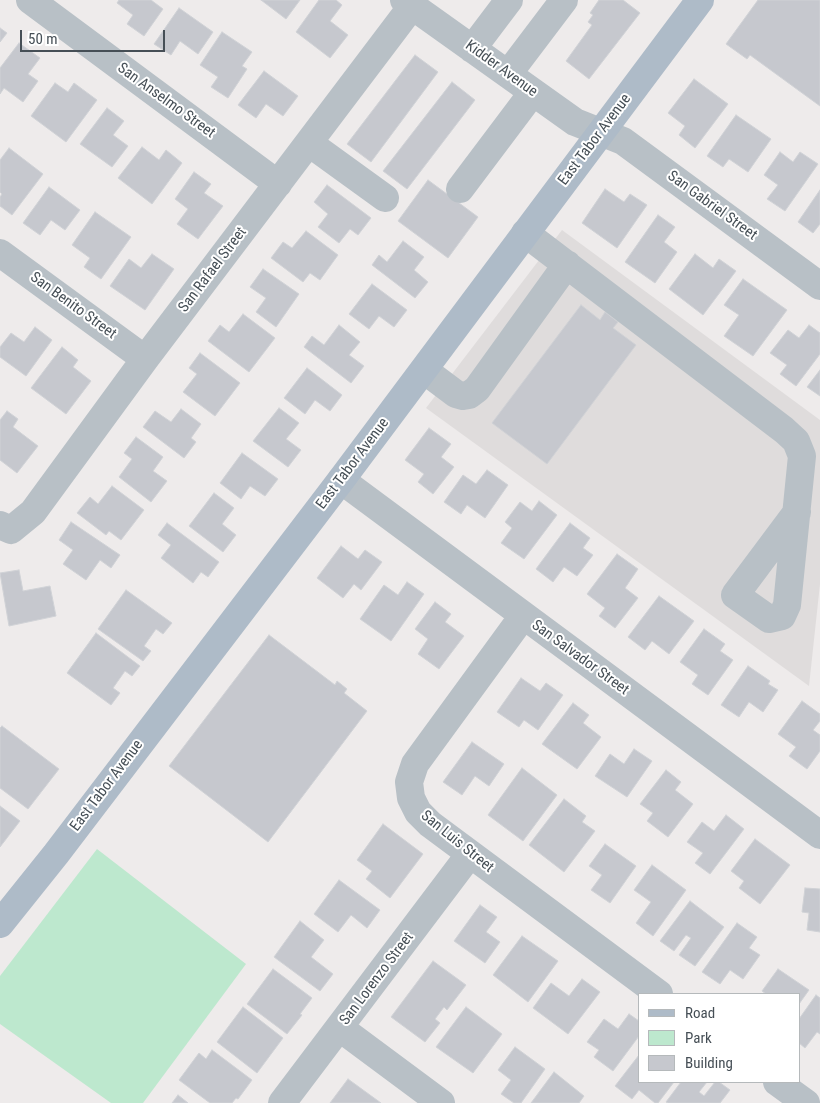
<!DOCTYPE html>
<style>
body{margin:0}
#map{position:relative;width:820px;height:1103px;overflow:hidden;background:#eeebeb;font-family:"Roboto Condensed",sans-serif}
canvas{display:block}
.legend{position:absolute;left:638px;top:993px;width:162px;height:90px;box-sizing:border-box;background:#fff;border:1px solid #b5b9bb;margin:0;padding:6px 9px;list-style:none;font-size:15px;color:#464f56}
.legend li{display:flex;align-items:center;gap:10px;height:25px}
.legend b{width:25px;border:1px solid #b5b9bb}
.scale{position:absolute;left:20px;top:30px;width:145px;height:22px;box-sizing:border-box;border:2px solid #464f56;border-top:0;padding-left:6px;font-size:15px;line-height:18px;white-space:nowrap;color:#464f56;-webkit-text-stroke:4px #fff;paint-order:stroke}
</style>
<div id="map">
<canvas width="820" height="1103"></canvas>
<ul class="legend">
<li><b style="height:6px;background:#aebbc8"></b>Road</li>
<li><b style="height:14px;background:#bde8ce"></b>Park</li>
<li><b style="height:14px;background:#c6c8ce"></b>Building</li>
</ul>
<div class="scale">50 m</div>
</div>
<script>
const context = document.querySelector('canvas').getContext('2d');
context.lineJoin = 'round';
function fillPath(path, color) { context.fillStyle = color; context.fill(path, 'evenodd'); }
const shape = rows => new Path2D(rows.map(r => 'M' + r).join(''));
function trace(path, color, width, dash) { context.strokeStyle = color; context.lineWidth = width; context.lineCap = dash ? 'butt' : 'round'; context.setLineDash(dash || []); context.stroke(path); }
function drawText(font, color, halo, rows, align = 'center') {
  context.font = font + ' "Roboto Condensed",sans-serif'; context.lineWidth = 4; context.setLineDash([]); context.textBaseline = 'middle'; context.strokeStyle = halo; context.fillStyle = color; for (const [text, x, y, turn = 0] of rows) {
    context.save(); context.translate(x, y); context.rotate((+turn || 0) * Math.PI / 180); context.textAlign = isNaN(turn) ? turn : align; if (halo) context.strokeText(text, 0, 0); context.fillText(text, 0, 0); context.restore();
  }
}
const education = shape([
 [562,230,820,420,820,584,809,686,426,408]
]);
const green = shape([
 [97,849,246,964,143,1103,111,1103,0,1024,0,976]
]);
const building = shape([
 [119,0,151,0,163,9,144,36,127,24,133,15,117,3,119,0],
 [261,0,300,0,286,19,261,0],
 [319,0,336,0,342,5,330,21,348,35,330,58,296,32,319,0],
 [599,0,623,0,640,13,589,79,566,61,592,25,588,22,593,15,590,13,599,0],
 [758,0,820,0,820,106,750,55,747,59,726,44,758,0],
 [179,8,213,32,198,54,180,41,171,55,154,44,179,8],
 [0,28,7,33,0,42,0,28],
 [222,32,252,52,242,66,247,69,228,98,211,87,218,77,200,65,222,32],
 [19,43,40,58,28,74,38,81,23,102,4,88,0,94,0,68,19,43],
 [415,55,438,72,371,162,347,144,415,55],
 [264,71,298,96,283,116,266,104,256,118,238,105,264,71],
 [694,79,728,104,695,148,679,135,685,126,668,113,694,79],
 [452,82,475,100,407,189,383,171,452,82],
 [55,83,68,92,74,83,97,100,66,142,31,116,55,83],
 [107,108,124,121,113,135,128,146,112,167,80,144,107,108],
 [736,115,771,139,748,172,729,159,723,167,707,156,736,115],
 [142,147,159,160,166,150,182,163,152,204,118,178,142,147],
 [9,148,43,174,12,215,0,206,0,197,2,194,0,192,0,160,9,148],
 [780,152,793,162,800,152,818,164,785,211,767,199,778,185,764,175,780,152],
 [194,172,211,184,204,193,223,206,198,239,177,224,188,209,175,199,194,172],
 [428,180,478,217,448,258,398,221,428,180],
 [327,185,371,218,358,235,350,229,339,243,318,227,328,214,314,202,327,185],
 [49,187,80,210,65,230,51,220,40,235,23,223,49,187],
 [605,189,624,202,630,194,647,205,617,248,582,223,605,189],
 [820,190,820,224,813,233,798,222,820,190],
 [95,212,131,237,101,279,84,267,90,258,72,245,95,212],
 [658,215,675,227,664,242,677,252,655,283,625,262,658,215],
 [306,231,338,255,320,280,310,273,303,282,271,258,283,242,292,248,306,231],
 [403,241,424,257,414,270,428,282,415,298,372,265,379,255,387,262,403,241],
 [152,254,174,269,145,310,110,286,129,259,141,268,152,254],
 [695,254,713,268,719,259,736,271,703,315,669,289,695,254],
 [263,269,299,294,276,327,256,312,266,298,250,287,263,269],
 [743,279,787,310,753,356,724,336,739,315,724,305,743,279],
 [372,284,407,310,394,327,379,316,369,329,349,314,372,284],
 [581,305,600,320,605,312,618,322,613,328,636,345,547,464,492,423,581,305],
 [243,314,275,338,249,372,208,341,220,325,229,332,243,314],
 [339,325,360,342,349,355,364,366,351,383,304,347,312,336,324,345,339,325],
 [809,325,820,333,820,354,796,386,780,374,787,365,770,353,788,330,799,338,809,325],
 [35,327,52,340,26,376,0,357,0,347,11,333,24,342,35,327],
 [62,347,78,360,73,367,91,381,66,414,31,388,62,347],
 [200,353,240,383,215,416,183,392,197,374,189,368,200,353],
 [307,368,342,395,330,411,315,400,305,414,284,398,307,368],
 [820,370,820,396,807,387,820,370],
 [279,408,299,423,286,439,301,450,288,467,253,441,279,408],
 [181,409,201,424,191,438,196,442,184,458,143,427,155,411,171,422,181,409],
 [7,411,18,419,13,427,38,446,17,473,0,460,0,420,7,411],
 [429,428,451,444,441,457,454,467,433,494,418,482,424,474,405,460,429,428],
 [136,437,163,457,153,471,167,481,151,502,119,477,132,459,124,453,136,437],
 [242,453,278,479,265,496,250,486,241,499,220,483,242,453],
 [487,470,508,485,485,518,467,505,461,514,444,502,463,475,476,484,487,470],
 [112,486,144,510,121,540,109,531,106,535,77,513,90,497,98,504,112,486],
 [214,493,234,508,222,524,236,535,223,552,189,526,214,493],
 [539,501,557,515,524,559,501,543,512,528,505,522,520,502,532,511,539,501],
 [71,522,120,555,111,568,100,560,86,580,63,564,73,550,59,540,71,522],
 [167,523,219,562,208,577,201,572,193,583,161,558,171,545,158,535,167,523],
 [570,523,590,538,583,548,593,555,577,576,564,567,553,582,536,569,570,523],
 [341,546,358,559,365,550,382,562,361,590,354,584,343,598,317,578,341,546],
 [617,554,638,569,625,588,638,598,615,628,599,616,605,608,587,594,617,554],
 [19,570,23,591,50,586,56,616,9,626,0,573,19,570],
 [407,582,424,594,391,641,360,619,384,585,398,595,407,582],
 [126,590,172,623,163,634,156,629,144,646,151,651,143,661,98,629,126,590],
 [659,596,694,621,669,654,652,641,645,650,628,637,659,596],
 [435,602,451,614,445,622,464,636,439,669,418,654,428,639,415,629,435,602],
 [704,629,725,644,720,651,733,660,708,695,692,684,698,675,680,662,704,629],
 [96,633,140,666,132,676,125,671,113,688,120,693,111,705,67,673,96,633],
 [269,635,335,685,337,681,347,689,344,693,367,711,268,842,169,766,269,635],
 [748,666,770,681,768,684,778,690,763,712,749,702,739,717,721,705,748,666],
 [521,678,540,691,546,683,563,695,538,730,524,720,519,727,497,712,521,678],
 [802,701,820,714,820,721,813,730,820,735,820,751,807,769,789,756,796,747,778,734,802,701],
 [573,703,589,715,583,723,601,737,577,769,542,744,573,703],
 [2,726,59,769,28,809,0,788,0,728,2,726],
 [472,742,504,764,489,786,475,776,462,795,443,782,472,742],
 [634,749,652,761,627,797,595,776,610,754,624,764,634,749],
 [522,768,557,795,523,841,488,815,522,768],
 [666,770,681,782,675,790,693,804,668,837,647,821,653,813,640,804,666,770],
 [564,799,586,816,582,822,595,831,564,872,529,845,564,799],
 [0,806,20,821,0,847,0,806],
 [726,815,744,829,710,874,695,863,703,853,687,842,702,822,714,831,726,815],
 [383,824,423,854,390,898,366,879,372,871,357,860,383,824],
 [755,839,790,865,760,904,739,888,744,881,731,871,755,839],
 [605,844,636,866,610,903,591,890,602,875,589,866,605,844],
 [652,865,686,890,653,936,636,923,651,902,634,890,652,865],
 [339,880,380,910,367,928,351,915,338,932,314,914,339,880],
 [805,888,820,889,820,932,807,930,809,913,802,912,805,888],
 [690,901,724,927,695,966,679,955,691,938,686,935,674,951,660,941,690,901],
 [480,905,497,917,486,932,500,942,485,963,454,941,480,905],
 [300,921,324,940,311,957,333,974,320,991,274,957,300,921],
 [737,923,757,937,749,948,760,955,743,979,730,970,720,984,702,972,737,923],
 [522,936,558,961,528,1002,493,975,522,936],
 [433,961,466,985,447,1010,444,1007,435,1019,440,1023,425,1042,391,1017,433,961],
 [273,969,312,998,300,1014,302,1015,287,1034,247,1004,273,969],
 [778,969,809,990,799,1004,799,994,766,994,762,991,778,969],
 [582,979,600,992,568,1034,533,1008,551,983,569,996,582,979],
 [816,995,820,998,820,1034,817,1032,805,1048,799,1043,799,1019,816,995],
 [243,1007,283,1038,257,1073,217,1042,243,1007],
 [466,1007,502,1034,473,1073,436,1047,466,1007],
 [629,1014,639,1021,639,1036,613,1071,594,1057,599,1050,587,1042,604,1019,618,1029,629,1014],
 [515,1047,545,1069,521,1103,514,1103,501,1094,511,1080,498,1070,515,1047],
 [212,1050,252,1080,238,1099,236,1098,232,1103,210,1103,179,1080,199,1053,206,1059,212,1050],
 [639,1055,639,1082,674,1082,658,1103,655,1103,639,1090,632,1099,615,1086,639,1055],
 [554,1072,584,1096,579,1103,531,1103,554,1072],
 [348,1079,381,1103,330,1103,348,1079],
 [681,1082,707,1082,699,1092,704,1096,715,1082,719,1082,730,1090,720,1103,668,1103,666,1102,681,1082],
 [178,1095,188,1103,172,1103,178,1095]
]);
const minor = shape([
 [30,0,278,184],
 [404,0,575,122,623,141,820,286],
 [472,49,509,0],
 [508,74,564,0],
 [309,143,385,198],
 [460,189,533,92],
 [525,233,784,430,796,441,802,456,787,605,782,616,769,619,735,595,797,512],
 [0,253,145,359],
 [424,370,456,394,463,396,469,395,477,389,567,264],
 [341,480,820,835],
 [0,525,11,530,33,512,145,359,412,6],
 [523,616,415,764,409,782,411,798,418,812,430,824,659,994],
 [340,1028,441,1103],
 [777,1082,806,1103],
 [282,1103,470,854]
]);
const major = shape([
 [0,924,56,854,341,480,700,0]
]);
const streetNames = [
 ["Kidder Avenue",501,69,36],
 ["San Anselmo Street",166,101,36],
 ["East Tabor Avenue",595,140,-53],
 ["San Gabriel Street",712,206,36],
 ["San Rafael Street",213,270,-53],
 ["San Benito Street",73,306,36],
 ["East Tabor Avenue",353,464,-53],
 ["San Salvador Street",580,658,36],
 ["East Tabor Avenue",107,786,-53],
 ["San Luis Street",457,842,39],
 ["San Lorenzo Street",377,979,-53]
];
fillPath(education, '#dfdcdc');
fillPath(green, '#bde8ce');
fillPath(building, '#c6c8ce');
trace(building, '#d0d2d6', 1);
trace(minor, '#b8c0c6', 28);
trace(major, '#aebbc8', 28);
drawText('15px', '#464f56', '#fff', streetNames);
</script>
